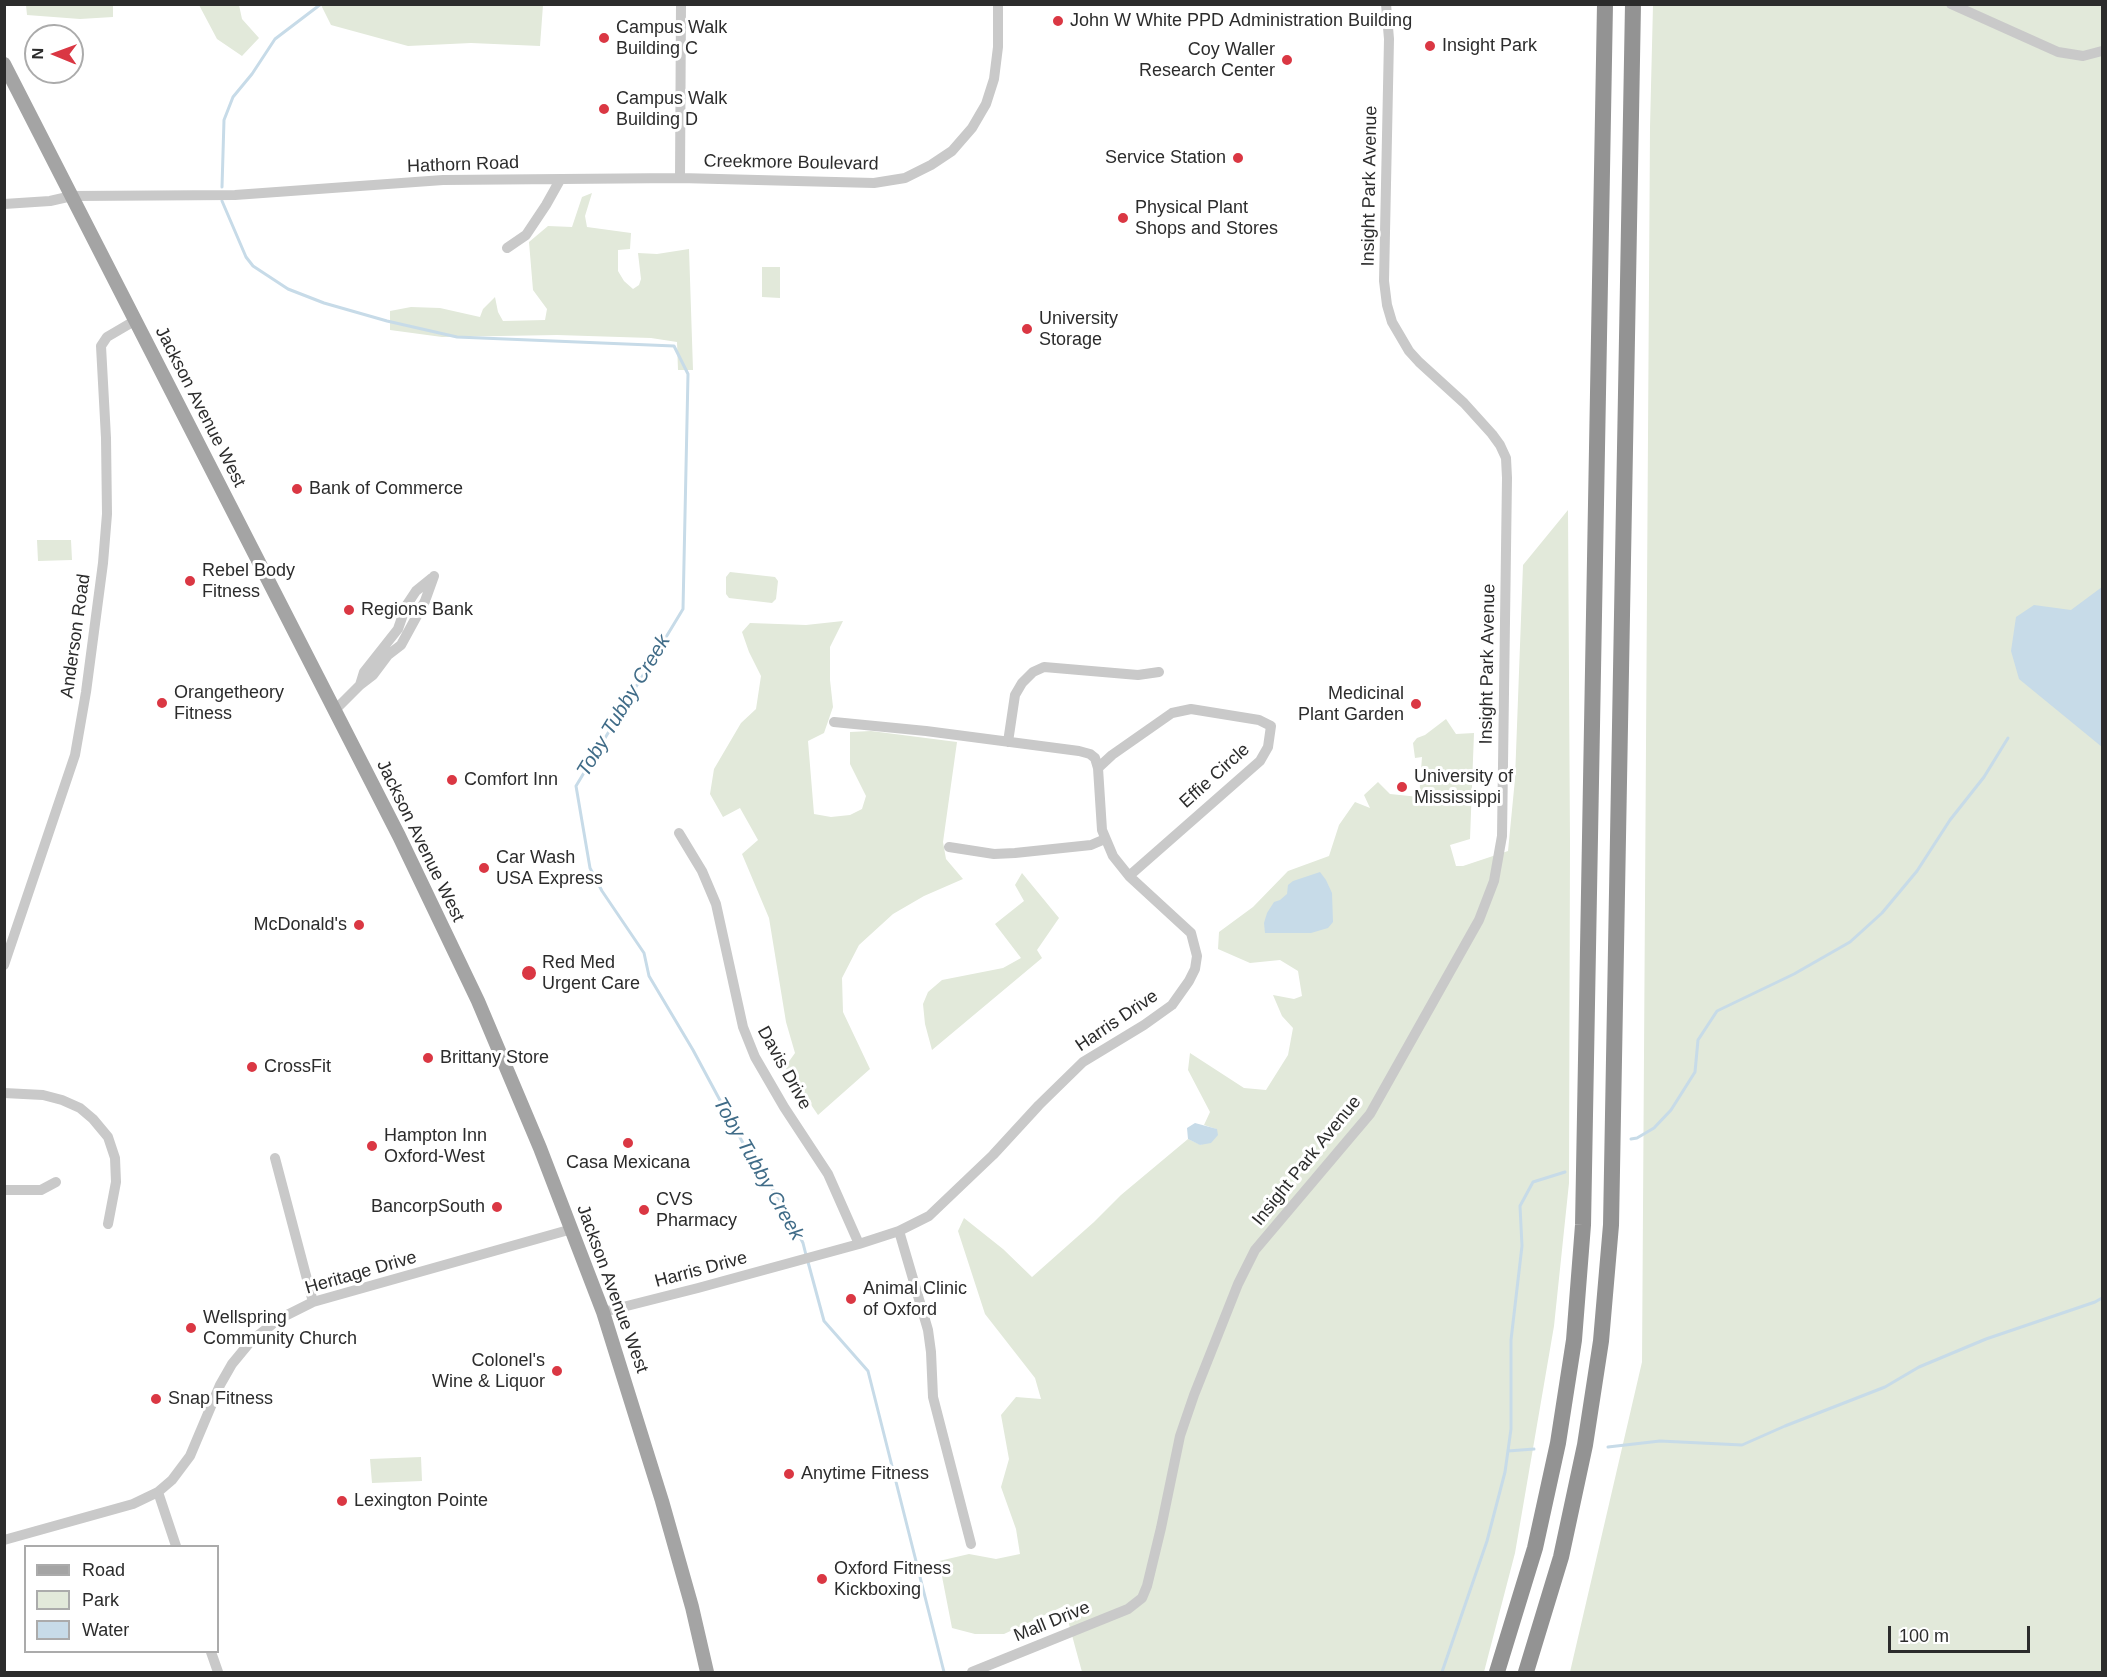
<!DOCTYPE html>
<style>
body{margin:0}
#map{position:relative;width:2107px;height:1677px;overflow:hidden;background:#fff;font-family:Helvetica,sans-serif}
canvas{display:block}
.frame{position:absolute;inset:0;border:6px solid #2c2c2c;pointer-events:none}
.legend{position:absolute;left:24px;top:1545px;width:195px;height:108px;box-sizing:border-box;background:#fff;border:2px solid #ababab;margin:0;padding:8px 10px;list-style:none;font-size:18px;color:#2c2c2c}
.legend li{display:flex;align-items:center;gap:12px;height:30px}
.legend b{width:30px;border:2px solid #ababab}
.north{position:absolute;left:24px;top:24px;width:60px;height:60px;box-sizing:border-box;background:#fff;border:2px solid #ababab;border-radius:50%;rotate:271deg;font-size:16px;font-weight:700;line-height:24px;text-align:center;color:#2c2c2c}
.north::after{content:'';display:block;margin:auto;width:21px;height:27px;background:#da3743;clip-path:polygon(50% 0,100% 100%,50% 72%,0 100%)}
.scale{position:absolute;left:1888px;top:1626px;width:142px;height:27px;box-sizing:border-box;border:3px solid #2c2c2c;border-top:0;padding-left:8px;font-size:18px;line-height:21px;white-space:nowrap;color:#2c2c2c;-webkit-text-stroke:4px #fff;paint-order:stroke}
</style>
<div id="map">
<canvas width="2107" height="1677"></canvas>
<div class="frame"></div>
<ul class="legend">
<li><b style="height:8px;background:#a4a4a4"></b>Road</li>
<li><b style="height:16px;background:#e2e9da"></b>Park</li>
<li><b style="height:16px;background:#c7dbe8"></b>Water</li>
</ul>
<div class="north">N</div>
<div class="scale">100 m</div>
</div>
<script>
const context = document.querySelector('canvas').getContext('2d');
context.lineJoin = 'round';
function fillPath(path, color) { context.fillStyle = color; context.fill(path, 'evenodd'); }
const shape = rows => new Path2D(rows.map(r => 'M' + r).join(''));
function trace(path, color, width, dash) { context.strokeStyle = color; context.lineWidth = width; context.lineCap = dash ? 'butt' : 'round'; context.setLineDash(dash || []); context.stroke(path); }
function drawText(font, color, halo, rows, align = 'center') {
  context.font = font + ' Helvetica,sans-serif'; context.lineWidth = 6; context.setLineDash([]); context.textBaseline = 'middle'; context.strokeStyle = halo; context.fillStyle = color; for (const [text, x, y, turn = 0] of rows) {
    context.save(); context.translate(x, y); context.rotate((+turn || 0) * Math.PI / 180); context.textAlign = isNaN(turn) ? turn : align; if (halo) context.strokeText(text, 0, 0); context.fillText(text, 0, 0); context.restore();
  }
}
const green = shape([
 [26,5,113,5,113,17,80,19,27,15],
 [199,5,239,5,242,19,259,38,242,56,217,39],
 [321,5,543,5,540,46,471,43,408,46,331,25],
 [1653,5,2102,5,2102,1672,1570,1672,1642,1362,1650,127],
 [592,193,585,216,587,227,631,233,630,249,618,250,618,271,624,281,633,289,639,285,641,279,638,253,657,254,689,249,693,370,678,370,677,342,651,338,557,335,442,337,390,330,390,311,411,307,440,308,480,317,483,309,495,297,498,312,503,321,545,320,547,309,533,290,529,242,548,226,572,227,582,197],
 [762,267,780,267,780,298,762,297],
 [1568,510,1570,844,1569,1183,1554,1326,1515,1553,1484,1672,1082,1672,1064,1606,1004,1634,975,1634,952,1628,939,1561,969,1554,996,1559,1020,1554,1016,1529,1001,1487,1009,1459,1001,1415,1016,1397,1041,1399,1035,1378,985,1314,958,1231,964,1218,1003,1249,1032,1277,1094,1222,1121,1195,1188,1139,1201,1145,1216,1129,1204,1125,1210,1112,1188,1070,1190,1053,1244,1088,1266,1090,1288,1055,1293,1028,1282,1016,1273,995,1294,999,1302,996,1298,971,1280,960,1250,963,1218,949,1219,932,1253,907,1288,871,1329,856,1339,825,1355,802,1370,808,1364,795,1378,782,1390,794,1419,797,1422,757,1415,758,1413,743,1417,738,1425,735,1446,719,1456,734,1474,733,1470,839,1450,845,1456,866,1463,866,1508,851,1515,779,1523,565],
 [37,540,71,540,72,560,38,561],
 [730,572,775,577,778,581,776,599,772,603,729,598,726,594,726,577],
 [843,621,830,647,830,680,833,707,824,733,808,741,814,814,831,817,850,815,862,809,866,796,850,764,850,732,871,731,957,742,943,842,946,859,963,879,924,896,893,914,859,945,842,978,843,1012,870,1069,818,1115,785,1067,795,1053,786,1022,769,918,742,854,758,840,740,808,723,817,710,794,714,769,741,723,756,709,761,676,749,652,742,632,750,623,806,625],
 [1022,873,1059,918,1037,950,1042,958,932,1050,925,1024,923,1004,928,992,942,980,1003,968,1021,958,995,924,1024,901,1015,885],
 [421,1457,422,1481,372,1483,370,1459]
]);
const water = shape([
 [2102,587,2102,747,2019,679,2011,651,2016,617,2034,605,2071,610],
 [1320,872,1326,880,1332,893,1333,922,1328,928,1311,933,1265,933,1264,923,1267,913,1274,902,1280,900,1287,894,1288,885,1293,881],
 [1195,1123,1217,1129,1218,1135,1211,1143,1200,1145,1188,1139,1187,1128]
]);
const stream = shape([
 [222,187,224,120,233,97,252,74,275,39,321,4],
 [222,201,246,257,253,266,288,289,324,303,387,321,457,337,674,346,688,374,683,609,576,786,590,868,602,891,644,953,649,976,693,1050,744,1145,788,1213,803,1243,806,1255],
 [1631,1139,1637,1138,1654,1128,1671,1110,1695,1072,1698,1040,1717,1011,1794,974,1850,942,1882,913,1917,871,1950,820,1984,777,2008,738],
 [808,1262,824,1321,868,1371,944,1672],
 [1608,1447,1660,1441,1742,1445,1785,1426,1885,1387,1919,1367,1986,1339,2095,1302,2102,1298],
 [1508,1451,1534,1449],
 [1442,1672,1487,1541,1505,1472,1511,1429,1511,1340,1522,1246,1520,1206,1533,1182,1565,1172]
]);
const minor = shape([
 [1951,4,2058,52,2083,56,2102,51],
 [680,178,681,4],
 [4,204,50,201,72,196,235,195,443,180,680,178,874,183,905,178,931,165,952,151,972,128,986,104,994,79,998,47,998,4],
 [507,248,526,235,546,205,560,180],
 [360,685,364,672,398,629,406,606,416,591,432,578],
 [335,710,360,685,373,675,388,655,401,645,425,601,434,576],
 [1008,742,1015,695,1022,683,1033,672,1044,667,1138,675,1159,672],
 [1098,768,1112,755,1172,713,1191,709,1259,720,1271,726,1268,747,1260,761,1129,876],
 [679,833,702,871,716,904,743,1027,755,1057,784,1107,828,1174,859,1244],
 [949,847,994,854,1015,853,1091,845,1105,839],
 [4,965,75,755,86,692,103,563,107,514,106,438,101,346,107,337,136,320],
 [4,1093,43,1095,62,1100,80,1108,93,1119,108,1137,115,1158,116,1182,108,1224],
 [275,1158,313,1302],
 [4,1190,41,1190,56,1182],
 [899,1231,928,1330,931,1352,933,1397,971,1544],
 [603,1312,698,1288,859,1244,899,1231,929,1216,993,1155,1039,1105,1083,1062,1144,1025,1172,1005,1189,981,1195,969,1197,956,1191,933,1129,876,1113,856,1102,830,1098,768,1095,758,1090,754,1079,751,926,731,834,722],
 [158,1492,176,1546],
 [4,1540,133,1504,158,1492,172,1480,190,1456,220,1385,232,1364,251,1341,279,1319,313,1302,572,1229],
 [211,1652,218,1672],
 [972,1672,1128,1609,1142,1598,1147,1586,1161,1528,1180,1436,1194,1395,1238,1284,1255,1250,1370,1114,1479,920,1494,881,1502,836,1507,478,1506,458,1500,445,1492,434,1464,403,1419,362,1409,351,1392,322,1387,305,1384,281,1389,39,1386,4]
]);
const major = shape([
 [4,64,399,836,478,1001,540,1148,603,1312,662,1501,692,1607,707,1672]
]);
const highway = shape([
 [1497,1672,1535,1548,1558,1443,1574,1340,1583,1225,1605,4],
 [1526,1672,1561,1557,1585,1445,1601,1341,1611,1225,1633,4]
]);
const markers = [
 [1058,21,6,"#da3743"],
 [604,38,6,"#da3743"],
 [1430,46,6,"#da3743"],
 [1287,60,6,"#da3743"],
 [604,109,6,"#da3743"],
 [1238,158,6,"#da3743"],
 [1123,218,6,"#da3743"],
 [1027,329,6,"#da3743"],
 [297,489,6,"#da3743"],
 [190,581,6,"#da3743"],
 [349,610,6,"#da3743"],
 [162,703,6,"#da3743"],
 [1416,704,6,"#da3743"],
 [452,780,6,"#da3743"],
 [1402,787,6,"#da3743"],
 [484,868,6,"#da3743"],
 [359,925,6,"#da3743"],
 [529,973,8,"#da3743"],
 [428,1058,6,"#da3743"],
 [252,1067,6,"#da3743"],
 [628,1143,6,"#da3743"],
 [372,1146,6,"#da3743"],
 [497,1207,6,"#da3743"],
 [644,1210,6,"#da3743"],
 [851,1299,6,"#da3743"],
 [191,1328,6,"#da3743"],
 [557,1371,6,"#da3743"],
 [156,1399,6,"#da3743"],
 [789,1474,6,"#da3743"],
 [342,1501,6,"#da3743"],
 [822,1579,6,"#da3743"]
];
const poiNames = [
 ["John W White PPD Administration Building",1070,21],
 ["Campus Walk",616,28],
 ["Building C",616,49],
 ["Insight Park",1442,46],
 ["Coy Waller",1275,50,"right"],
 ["Research Center",1275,71,"right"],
 ["Campus Walk",616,99],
 ["Building D",616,120],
 ["Service Station",1226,158,"right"],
 ["Physical Plant",1135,208],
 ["Shops and Stores",1135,229],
 ["University",1039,319],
 ["Storage",1039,340],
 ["Bank of Commerce",309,489],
 ["Rebel Body",202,571],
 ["Fitness",202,592],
 ["Regions Bank",361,610],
 ["Orangetheory",174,693],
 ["Fitness",174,714],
 ["Medicinal",1404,694,"right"],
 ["Plant Garden",1404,715,"right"],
 ["University of",1414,777],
 ["Mississippi",1414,798],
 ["Comfort Inn",464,780],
 ["Car Wash",496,858],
 ["USA Express",496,879],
 ["McDonald's",347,925,"right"],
 ["Red Med",542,963],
 ["Urgent Care",542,984],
 ["Brittany Store",440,1058],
 ["CrossFit",264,1067],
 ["Hampton Inn",384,1136],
 ["Oxford-West",384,1157],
 ["Casa Mexicana",628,1163,"center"],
 ["CVS",656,1200],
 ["Pharmacy",656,1221],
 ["BancorpSouth",485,1207,"right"],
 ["Animal Clinic",863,1289],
 ["of Oxford",863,1310],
 ["Wellspring",203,1318],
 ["Community Church",203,1339],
 ["Colonel's",545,1361,"right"],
 ["Wine & Liquor",545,1382,"right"],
 ["Snap Fitness",168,1399],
 ["Anytime Fitness",801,1474],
 ["Lexington Pointe",354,1501],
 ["Oxford Fitness",834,1569],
 ["Kickboxing",834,1590]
];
const streetNames = [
 ["Creekmore Boulevard",791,163,1],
 ["Hathorn Road",463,165,-2],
 ["Insight Park Avenue",1370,186,-89],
 ["Jackson Avenue West",200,407,63],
 ["Anderson Road",76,636,-82],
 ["Insight Park Avenue",1488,664,-89],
 ["Effie Circle",1215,776,-42],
 ["Jackson Avenue West",420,841,64],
 ["Harris Drive",1117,1021,-34],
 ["Davis Drive",784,1068,61],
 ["Insight Park Avenue",1307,1161,-51],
 ["Harris Drive",701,1270,-15],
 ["Heritage Drive",361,1273,-16],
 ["Jackson Avenue West",612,1289,70],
 ["Mall Drive",1052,1622,-22]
];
const waterNames = [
 ["Toby Tubby Creek",624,706,-59],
 ["Toby Tubby Creek",758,1169,60]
];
fillPath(green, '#e2e9da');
fillPath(water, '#c7dbe8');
trace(stream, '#c7dbe8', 3);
trace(minor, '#c9c9c9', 10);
trace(major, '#a4a4a4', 14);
trace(highway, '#939393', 16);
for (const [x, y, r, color] of markers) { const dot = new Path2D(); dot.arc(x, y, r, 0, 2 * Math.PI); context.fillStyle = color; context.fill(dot); trace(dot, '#fff', 2); }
drawText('18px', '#2c2c2c', '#fff', poiNames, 'left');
drawText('18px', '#2c2c2c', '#fff', streetNames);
drawText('italic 20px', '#406c88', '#fff', waterNames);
</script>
